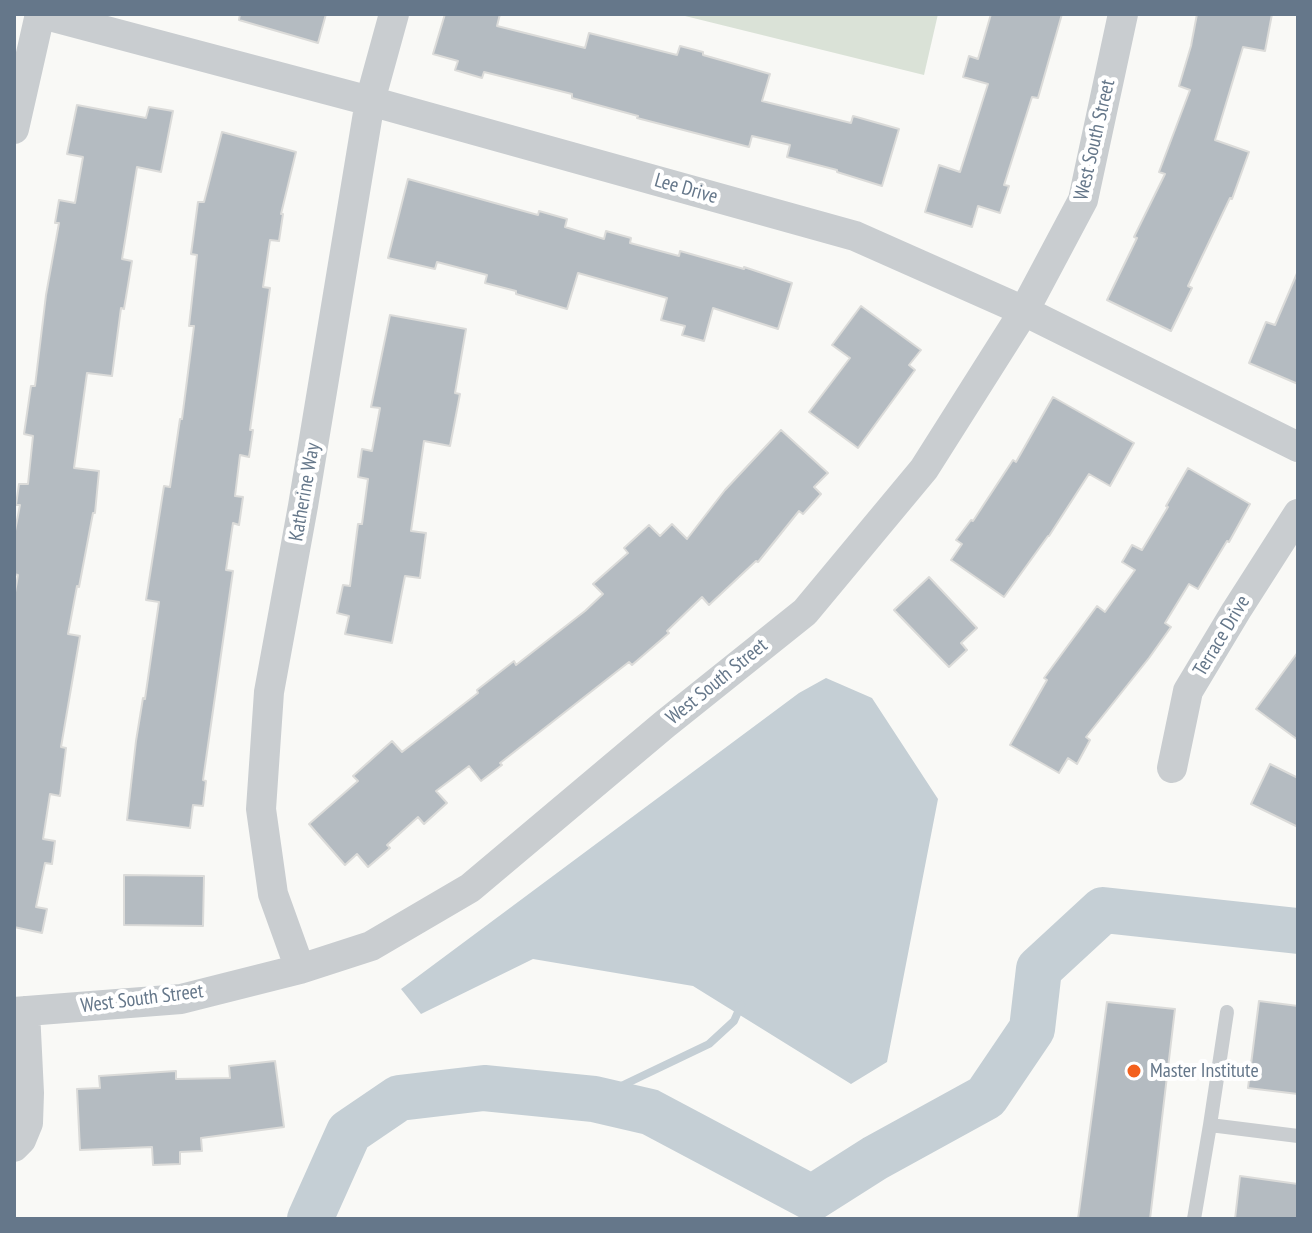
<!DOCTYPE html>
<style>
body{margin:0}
#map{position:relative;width:1312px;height:1233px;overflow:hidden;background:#f9f9f6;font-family:"PT Sans Narrow",sans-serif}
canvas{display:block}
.frame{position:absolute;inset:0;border:16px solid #65778a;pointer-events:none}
</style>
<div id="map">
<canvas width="1312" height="1233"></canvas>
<div class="frame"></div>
</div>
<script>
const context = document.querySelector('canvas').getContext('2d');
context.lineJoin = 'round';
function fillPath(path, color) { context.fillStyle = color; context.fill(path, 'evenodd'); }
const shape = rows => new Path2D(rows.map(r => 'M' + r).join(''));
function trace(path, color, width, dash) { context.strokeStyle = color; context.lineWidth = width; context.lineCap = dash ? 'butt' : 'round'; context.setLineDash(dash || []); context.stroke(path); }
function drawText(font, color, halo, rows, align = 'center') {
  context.font = font + ' "PT Sans Narrow",sans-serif'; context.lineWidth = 8; context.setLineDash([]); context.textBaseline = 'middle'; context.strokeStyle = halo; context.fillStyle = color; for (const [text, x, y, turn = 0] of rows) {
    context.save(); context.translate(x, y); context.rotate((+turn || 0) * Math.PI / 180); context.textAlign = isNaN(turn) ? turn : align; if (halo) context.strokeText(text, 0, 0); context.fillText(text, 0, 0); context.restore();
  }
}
const green = shape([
 [677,14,938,14,924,75]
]);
const water = shape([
 [826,678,872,698,938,799,887,1062,851,1084,693,986,533,959,421,1014,401,989,799,693]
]);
const stream = shape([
 [594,1099,709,1044,734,1021,741,1005]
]);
const river = shape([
 [310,1219,349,1132,399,1098,484,1088,594,1099,650,1112,812,1198,875,1158,986,1097,1032,1029,1039,969,1103,910,1298,931]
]);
const building = shape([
 [240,14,326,14,318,43,239,20,240,14],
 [445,14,500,14,497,26,585,48,589,33,677,55,680,46,703,52,703,55,770,74,762,101,851,123,853,116,899,129,882,186,837,172,837,170,787,157,790,145,752,136,749,147,637,118,638,116,572,98,572,94,484,72,482,78,455,70,458,61,433,54,445,14],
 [991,14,1062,14,1038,98,1032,97,1004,185,1009,186,1000,213,978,206,972,227,925,212,939,165,960,172,988,84,963,77,969,56,978,59,991,14],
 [1197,14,1272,14,1265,51,1243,47,1215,140,1249,152,1232,199,1230,198,1188,286,1192,288,1171,331,1107,300,1137,238,1134,237,1165,174,1159,172,1190,90,1179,86,1191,46,1197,14],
 [77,105,146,118,149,107,173,111,161,172,137,167,122,259,132,261,124,309,121,308,112,376,87,373,74,468,99,471,95,513,93,513,79,587,77,586,68,634,80,636,61,747,66,748,60,796,50,794,43,839,55,841,52,864,45,863,36,907,47,909,42,933,14,927,14,598,18,575,14,574,14,536,20,505,16,505,19,484,28,484,33,436,24,434,31,386,35,386,46,295,59,223,55,223,59,200,75,203,83,157,67,154,77,105],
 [222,132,296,152,281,214,283,214,279,241,270,240,263,287,270,288,250,430,253,430,249,457,240,455,235,496,243,497,239,525,233,523,226,570,233,571,203,780,206,781,203,806,193,805,190,828,127,820,136,741,143,698,145,699,159,602,146,600,164,486,170,487,180,419,182,419,194,326,189,326,197,255,191,254,198,202,204,202,222,132],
 [408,179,538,215,539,211,567,219,565,227,604,239,606,231,631,238,630,243,679,256,680,251,744,269,744,267,792,283,778,329,713,308,704,341,682,335,685,326,661,320,667,298,578,273,567,309,516,294,516,291,485,283,487,275,437,262,435,269,388,258,408,179],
 [1298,271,1298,384,1249,363,1266,322,1275,325,1298,271],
 [861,306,921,350,909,365,915,370,858,448,809,412,850,358,832,345,861,306],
 [390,315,466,329,455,393,460,394,450,446,424,441,411,531,426,533,420,578,405,576,392,643,345,634,349,616,337,613,343,585,350,586,358,524,362,524,368,479,358,477,362,449,372,451,380,408,371,407,390,315],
 [1053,397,1134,443,1110,486,1089,474,1049,536,1048,536,1004,597,951,560,962,544,956,540,971,520,973,521,1013,460,1016,462,1053,397],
 [781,430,828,473,814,487,821,494,803,514,799,511,758,562,756,561,709,605,702,597,667,631,669,633,632,665,629,662,500,763,502,765,481,781,469,766,436,791,447,803,424,824,418,817,387,845,390,848,368,867,357,854,345,865,309,824,358,781,353,776,392,741,402,752,478,693,477,690,514,661,516,665,585,611,603,594,593,584,628,553,624,548,649,525,660,536,672,524,687,539,725,490,781,430],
 [1188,468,1250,504,1229,542,1227,541,1198,589,1189,584,1165,623,1171,627,1149,658,1086,737,1090,740,1077,764,1068,758,1059,773,1010,745,1047,680,1044,678,1097,606,1105,612,1135,570,1122,562,1132,545,1142,550,1168,507,1166,506,1188,468],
 [929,577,977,628,961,643,967,650,949,667,894,610,929,577],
 [1298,652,1298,740,1256,709,1298,652],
 [1270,764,1298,778,1298,827,1251,804,1270,764],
 [124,875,204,876,203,926,124,925,124,875],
 [1259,1001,1298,1006,1298,1094,1248,1088,1259,1001],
 [1107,1002,1175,1009,1150,1219,1078,1219,1107,1002],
 [275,1061,284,1127,201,1138,202,1151,180,1152,180,1164,153,1165,152,1147,80,1150,77,1089,100,1088,99,1076,176,1071,176,1079,230,1078,229,1066,275,1061],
 [1240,1176,1298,1184,1298,1219,1235,1219,1240,1176]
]);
const service = shape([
 [1227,1012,1210,1125,1298,1136],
 [1194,1219,1210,1125]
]);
const minor = shape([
 [42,14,370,101,855,236,1024,311,1298,447],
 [14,129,40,14],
 [1172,768,1188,691,1236,611,1298,514],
 [300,969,273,894,261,809,269,692,303,506,370,101,394,14],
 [14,1012,181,999,300,969,371,946,470,888,665,724,805,612,924,469,1024,311,1083,200,1123,14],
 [14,1147,21,1140,28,1123,29,1093,25,1011]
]);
const markers = [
 [1134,1071,8,"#f3601d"]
];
const streetNames = [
 ["West South Street",1095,140,-77],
 ["Lee Drive",686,189,16],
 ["Katherine Way",305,492,-80],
 ["Terrace Drive",1222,636,-59],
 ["West South Street",717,682,-39],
 ["West South Street",142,999,-7]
];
const poiNames = [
 ["Master Institute",1150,1071]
];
fillPath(green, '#dae2d7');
fillPath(water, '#c5cfd5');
trace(stream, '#c5cfd5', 8);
trace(river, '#c5cfd5', 46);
fillPath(building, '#b4bbc1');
trace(building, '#dbdbd9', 2);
trace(service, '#c9cdd0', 14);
trace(minor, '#c9cdd0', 30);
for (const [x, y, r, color] of markers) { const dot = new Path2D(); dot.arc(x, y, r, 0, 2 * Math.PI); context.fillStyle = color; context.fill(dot); trace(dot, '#fff', 3); }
drawText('20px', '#65778a', '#fff', streetNames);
drawText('20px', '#65778a', '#fff', poiNames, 'left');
</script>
